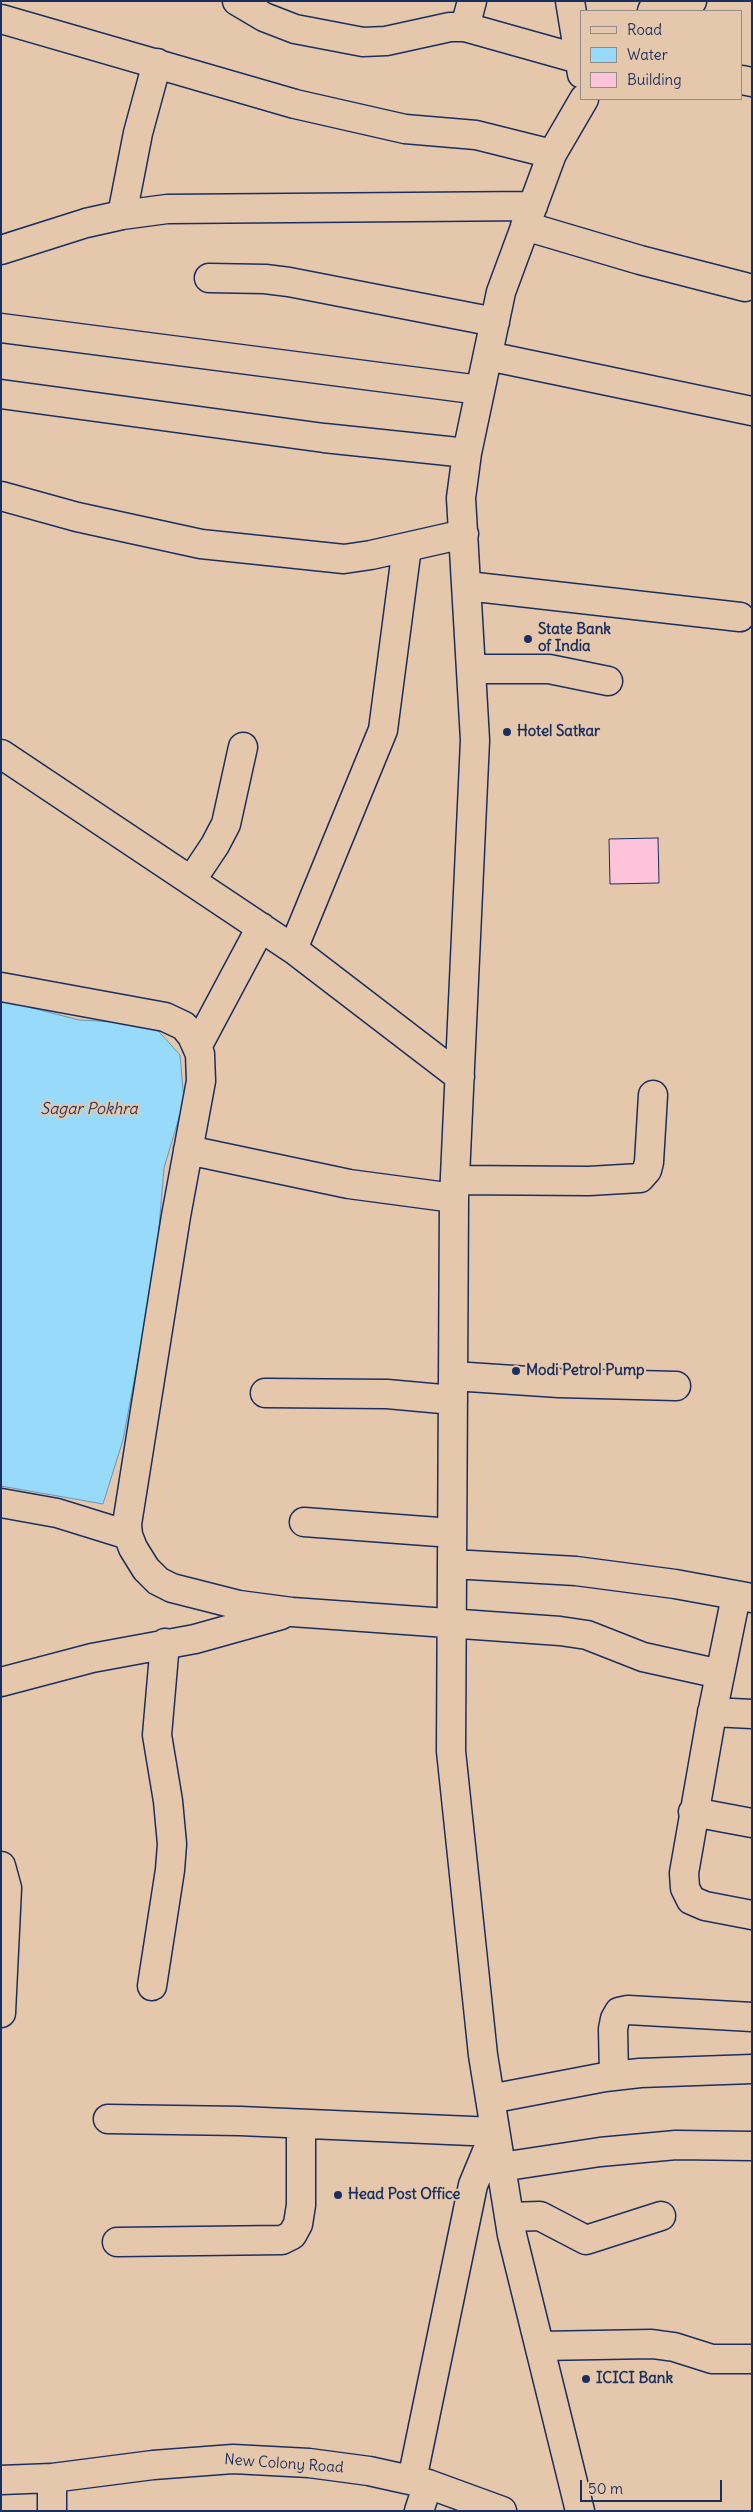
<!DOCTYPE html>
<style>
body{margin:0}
#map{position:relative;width:753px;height:2512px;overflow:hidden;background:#e5c8ac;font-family:Delius,sans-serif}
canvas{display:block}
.frame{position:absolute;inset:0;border:2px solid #1b2f5e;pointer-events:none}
.legend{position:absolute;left:580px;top:10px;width:162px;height:90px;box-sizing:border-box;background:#e5c8ac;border:1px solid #948b8d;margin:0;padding:6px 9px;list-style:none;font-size:15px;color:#1b2f5e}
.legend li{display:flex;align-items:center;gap:10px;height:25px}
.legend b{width:25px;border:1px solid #948b8d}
.scale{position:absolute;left:580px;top:2480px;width:142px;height:22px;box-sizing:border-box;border:2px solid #1b2f5e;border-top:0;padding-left:6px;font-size:15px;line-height:18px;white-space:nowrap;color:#1b2f5e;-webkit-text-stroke:4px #e5c8ac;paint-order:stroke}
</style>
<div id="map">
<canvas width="753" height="2512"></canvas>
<div class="frame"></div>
<ul class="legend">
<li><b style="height:6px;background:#e5c8ac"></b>Road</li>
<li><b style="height:14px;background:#97daf9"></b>Water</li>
<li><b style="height:14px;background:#fdc4d9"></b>Building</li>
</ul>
<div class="scale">50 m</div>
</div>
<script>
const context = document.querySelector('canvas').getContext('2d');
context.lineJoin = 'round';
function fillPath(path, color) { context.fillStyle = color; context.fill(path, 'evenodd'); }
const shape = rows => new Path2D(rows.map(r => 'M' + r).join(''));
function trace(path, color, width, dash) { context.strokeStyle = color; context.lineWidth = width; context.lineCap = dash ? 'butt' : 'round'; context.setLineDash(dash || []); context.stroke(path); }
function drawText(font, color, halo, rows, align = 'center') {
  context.font = font + ' Delius,sans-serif'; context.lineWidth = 4; context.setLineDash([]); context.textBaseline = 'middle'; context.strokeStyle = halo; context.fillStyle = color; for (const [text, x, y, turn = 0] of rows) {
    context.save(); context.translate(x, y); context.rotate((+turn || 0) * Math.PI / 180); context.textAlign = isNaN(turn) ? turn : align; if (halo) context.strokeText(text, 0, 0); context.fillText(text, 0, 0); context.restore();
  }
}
const water = shape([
 [1,1000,79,1020,152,1024,180,1055,184,1101,164,1168,156,1263,123,1440,103,1504,1,1486,1,1000]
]);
const building = shape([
 [658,838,659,883,610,884,609,839,658,838]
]);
const minor = shape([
 [237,1,264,17,295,29,363,42,386,41,450,27,465,27,579,59],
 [570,1,582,74],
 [652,11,657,1],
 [675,11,692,1],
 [1,19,295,104,405,129,476,135,552,154],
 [465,27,472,1],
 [742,80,752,82],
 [122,215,138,133,157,63],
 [525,226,640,260,745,287],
 [1,250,86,223,122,215,167,209,533,206],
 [209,278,265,279,289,282,495,322],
 [1,328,480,390],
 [488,356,752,411],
 [1,394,324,438,467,453],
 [1,496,77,517,201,544,344,559,371,555,464,534],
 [467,586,740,617],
 [471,669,549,669,608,681],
 [1,754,293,949,460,1077],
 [191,881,215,845,226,824,243,747],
 [293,949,383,730,407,547],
 [1,987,165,1017,184,1026,192,1036,200,1054,201,1081,176,1216,127,1524,128,1535,133,1548,146,1569,158,1581,172,1588,239,1605,292,1612,560,1631,587,1635,643,1657,720,1674],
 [197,1047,261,927],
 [188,1150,349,1184,454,1198],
 [455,1180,589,1181,640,1178,647,1170,649,1162,653,1095],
 [453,1376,559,1383,676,1386],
 [265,1393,387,1394,453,1400],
 [1,1503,57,1513,128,1535],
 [304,1522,452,1533],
 [452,1564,576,1571,675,1584,752,1598],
 [736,1596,711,1719,684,1873,685,1888,691,1900,705,1906,752,1915],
 [1,1682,92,1658,195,1639,281,1615],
 [712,1712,752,1714],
 [693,1812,752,1823],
 [1,1866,7,1888,1,2013],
 [152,1986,170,1870,172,1844,168,1801,157,1735,165,1643],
 [614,2076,613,2029,615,2019,619,2012,628,2010,752,2017],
 [490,2099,605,2077,640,2073,752,2069],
 [108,2119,240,2121,495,2132,473,2185,412,2480],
 [501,2167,600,2152,676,2145,752,2146],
 [509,2217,540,2216,586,2240,661,2216],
 [117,2242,282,2240,292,2235,298,2224,301,2205,301,2124],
 [540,2346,652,2344,674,2347,712,2359,752,2359],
 [52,2478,52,2511],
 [1,2480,52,2478,153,2465,233,2459,309,2463,369,2471,428,2484,502,2511],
 [419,2511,428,2484],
 [580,2511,512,2235,483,2055,451,1751,454,1198,475,740,461,498,467,453,501,292,552,154,584,99]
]);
const markers = [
 [528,639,5,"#1b2f5e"],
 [507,732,5,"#1b2f5e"],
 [516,1371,5,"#1b2f5e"],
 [338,2195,5,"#1b2f5e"],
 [586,2379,5,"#1b2f5e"]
];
const poiNames = [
 ["State Bank",538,630],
 ["of India",538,647],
 ["Hotel Satkar",517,732],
 ["Modi Petrol Pump",526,1371],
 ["Head Post Office",348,2195],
 ["ICICI Bank",596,2379]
];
const streetNames = [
 ["New Colony Road",284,2464,4]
];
const waterNames = [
 ["Sagar Pokhra",89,1109]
];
fillPath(water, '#97daf9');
trace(water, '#6596bb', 1);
fillPath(building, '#fdc4d9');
trace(building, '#1b2f5e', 1);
trace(minor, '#1b2f5e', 31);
trace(minor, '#e5c8ac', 28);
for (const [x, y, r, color] of markers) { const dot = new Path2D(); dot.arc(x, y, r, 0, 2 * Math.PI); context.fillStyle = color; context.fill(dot); trace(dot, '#e5c8ac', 2); }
drawText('bold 15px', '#1b2f5e', '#e5c8ac', poiNames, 'left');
drawText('15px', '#1b2f5e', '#e5c8ac', streetNames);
drawText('italic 16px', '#213866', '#e5c8ac', waterNames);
</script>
